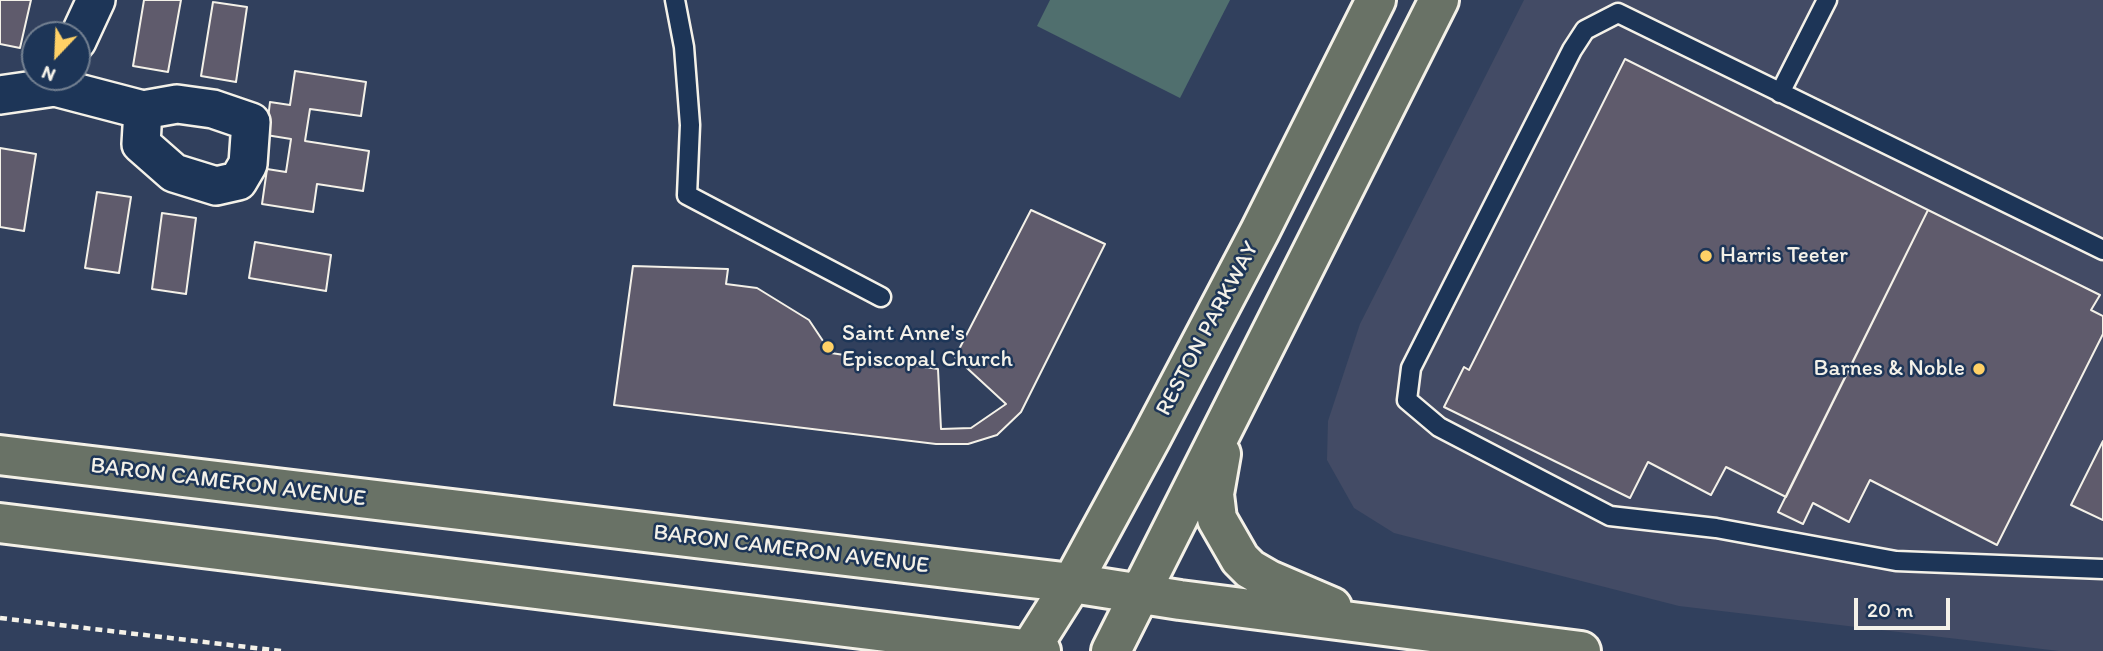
<!DOCTYPE html>
<style>
body{margin:0}
#map{position:relative;width:2103px;height:651px;overflow:hidden;background:#31405d;font-family:Itim,sans-serif}
canvas{display:block}
.north{position:absolute;left:21px;top:21px;width:70px;height:70px;box-sizing:border-box;background:#1d3557;border:2px solid #738091;border-radius:50%;rotate:203deg;font-size:19px;font-weight:700;line-height:28px;text-align:center;color:#f4f1e8}
.north::after{content:'';display:block;margin:auto;width:24px;height:32px;background:#ffd166;clip-path:polygon(50% 0,100% 100%,50% 72%,0 100%)}
.scale{position:absolute;left:1854px;top:598px;width:96px;height:32px;box-sizing:border-box;border:4px solid #f4f1e8;border-top:0;padding-left:9px;font-size:21px;line-height:24px;white-space:nowrap;color:#f4f1e8;-webkit-text-stroke:5px #1d3557;paint-order:stroke}
</style>
<div id="map">
<canvas width="2103" height="651"></canvas>
<div class="north">N</div>
<div class="scale">20 m</div>
</div>
<script>
const context = document.querySelector('canvas').getContext('2d');
context.lineJoin = 'round';
function fillPath(path, color) { context.fillStyle = color; context.fill(path, 'evenodd'); }
const shape = rows => new Path2D(rows.map(r => 'M' + r).join(''));
function trace(path, color, width, dash) { context.strokeStyle = color; context.lineWidth = width; context.lineCap = dash ? 'butt' : 'round'; context.setLineDash(dash || []); context.stroke(path); }
function drawText(font, color, halo, rows, align = 'center') {
  context.font = font + ' Itim,sans-serif'; context.lineWidth = 5; context.setLineDash([]); context.textBaseline = 'middle'; context.strokeStyle = halo; context.fillStyle = color; for (const [text, x, y, turn = 0] of rows) {
    context.save(); context.translate(x, y); context.rotate((+turn || 0) * Math.PI / 180); context.textAlign = isNaN(turn) ? turn : align; if (halo) context.strokeText(text, 0, 0); context.fillText(text, 0, 0); context.restore();
  }
}
const built = shape([
 [1524,0,2103,0,2103,651,2059,651,1679,606,1394,533,1354,508,1327,460,1328,421,1360,324]
]);
const green = shape([
 [1050,0,1230,0,1180,98,1037,26]
]);
const building = shape([
 [0,0,31,0,20,48,0,44,0,0],
 [144,0,181,0,168,72,133,66,144,0],
 [213,2,247,7,236,82,201,76,213,2],
 [1625,59,1928,210,1786,497,1726,467,1711,495,1648,462,1630,498,1444,407,1464,367,1469,370,1625,59],
 [295,71,366,82,361,116,310,109,305,141,369,151,363,191,317,184,313,212,262,204,267,169,286,172,291,139,266,135,270,102,290,105,295,71],
 [0,148,36,154,24,231,0,227,0,148],
 [97,192,131,197,119,273,85,268,97,192],
 [1031,210,1105,244,1021,412,997,435,968,444,936,444,614,405,633,266,728,269,726,284,757,288,809,320,831,353,938,369,941,429,971,428,1006,404,955,357,1031,210],
 [1928,210,2100,295,2091,310,2103,316,2103,334,1997,545,1870,480,1849,522,1813,503,1803,524,1778,512,1928,210],
 [162,213,196,218,186,294,152,289,162,213],
 [255,242,331,255,326,291,249,278,255,242],
 [2103,441,2103,520,2071,505,2103,441]
]);
const path = shape([
 [0,618,281,651]
]);
const lane = shape([
 [675,0,684,47,690,125,687,195,881,297],
 [1780,93,1827,0],
 [2103,250,1618,13,1585,30,1572,50,1411,368,1407,400,1439,427,1610,516,1716,528,1896,561,2103,569]
]);
const street = shape([
 [77,41,96,0],
 [55,87,143,110,141,144,174,173,216,186,238,181,248,164,251,122,213,109,177,104,143,110],
 [0,95,55,87,60,77]
]);
const primary = shape([
 [1221,454,1214,494,1217,519,1240,559,1250,569,1269,580,1332,607],
 [0,455,1072,583,1180,600,1581,651],
 [0,523,1041,651],
 [1029,651,1072,583,1151,438,1260,231,1376,0],
 [1111,651,1439,0]
]);
const markers = [
 [1706,256,7,"#ffd166"],
 [828,347,7,"#ffd166"],
 [1979,369,7,"#ffd166"]
];
const poiNames = [
 ["Harris Teeter",1720,256],
 ["Saint Anne's",842,334],
 ["Episcopal Church",842,360],
 ["Barnes & Noble",1965,369,"right"]
];
const streetNames = [
 ["RESTON PARKWAY",1208,329,-62],
 ["BARON CAMERON AVENUE",228,483,7],
 ["BARON CAMERON AVENUE",791,550,7]
];
fillPath(built, '#434b65');
fillPath(green, '#506f6e');
fillPath(building, '#5f5b6c');
trace(building, '#f4f1e8', 2);
trace(lane, '#f4f1e8', 23);
trace(street, '#f4f1e8', 42);
trace(primary, '#f4f1e8', 44);
trace(path, '#f4f1e8', 4.5, [7, 5]);
trace(lane, '#1d3557', 18);
trace(street, '#1d3557', 37);
trace(primary, '#697266', 38);
for (const [x, y, r, color] of markers) { const dot = new Path2D(); dot.arc(x, y, r, 0, 2 * Math.PI); context.fillStyle = color; context.fill(dot); trace(dot, '#1d3557', 2.5); }
drawText('23px', '#f4f1e8', '#1d3557', poiNames, 'left');
drawText('23px', '#f4f1e8', '#1d3557', streetNames);
</script>
